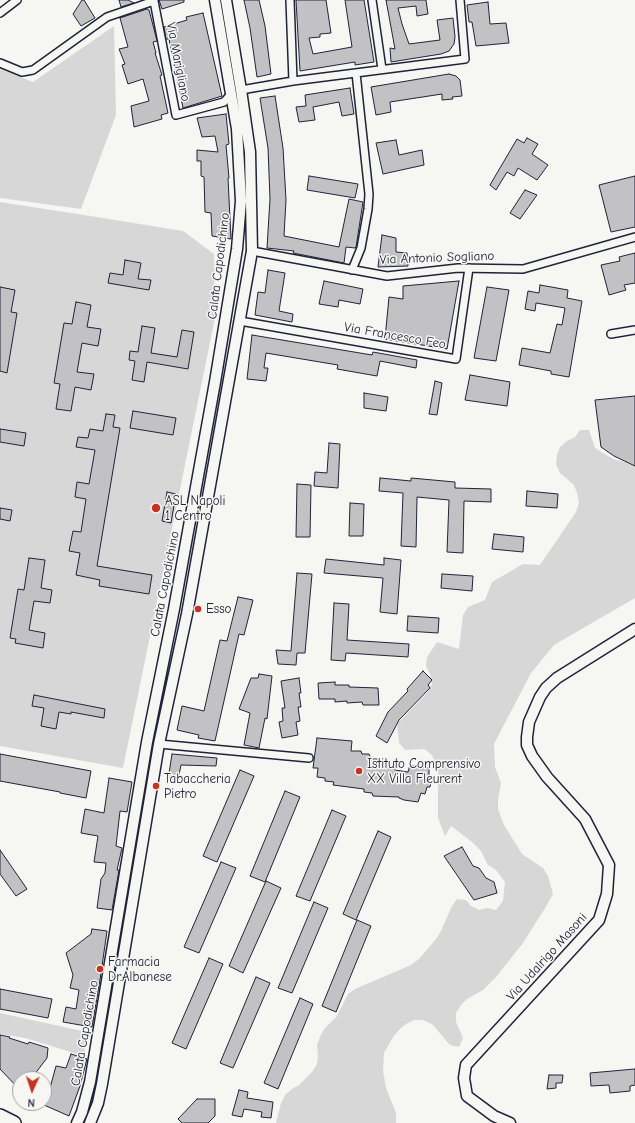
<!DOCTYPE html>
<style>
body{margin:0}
#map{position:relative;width:635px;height:1123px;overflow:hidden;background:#f6f6f2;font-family:"Comic Neue",sans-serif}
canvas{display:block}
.north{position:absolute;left:12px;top:1071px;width:40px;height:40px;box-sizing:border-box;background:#f6f6f2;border:1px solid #a1a1a9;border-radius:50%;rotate:183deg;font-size:11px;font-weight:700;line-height:16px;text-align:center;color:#22223b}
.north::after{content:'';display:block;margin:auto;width:14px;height:18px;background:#c8321e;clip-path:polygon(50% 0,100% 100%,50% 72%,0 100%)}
</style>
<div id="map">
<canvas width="635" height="1123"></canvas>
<div class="north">N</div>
</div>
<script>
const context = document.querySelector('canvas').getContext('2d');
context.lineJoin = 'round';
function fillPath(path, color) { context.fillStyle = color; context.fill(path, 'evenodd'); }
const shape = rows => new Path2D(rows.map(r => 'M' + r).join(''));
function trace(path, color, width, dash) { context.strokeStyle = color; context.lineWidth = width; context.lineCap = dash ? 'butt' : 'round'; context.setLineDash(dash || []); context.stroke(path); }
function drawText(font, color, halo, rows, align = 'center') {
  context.font = font + ' "Comic Neue",sans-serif'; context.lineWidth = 3; context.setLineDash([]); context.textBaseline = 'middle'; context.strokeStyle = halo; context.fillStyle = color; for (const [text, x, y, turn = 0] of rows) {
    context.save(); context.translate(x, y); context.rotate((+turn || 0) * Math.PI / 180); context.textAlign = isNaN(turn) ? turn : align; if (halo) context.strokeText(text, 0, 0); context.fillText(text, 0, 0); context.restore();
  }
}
const green = shape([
 [114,26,116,115,81,209,0,198,0,69,33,82],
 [0,202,84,215,183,231,214,254,215,318,123,768,0,746],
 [580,430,589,430,595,448,608,456,616,460,635,464,635,598,554,645,531,673,494,744,495,767,501,783,498,800,498,809,504,825,522,854,543,868,548,876,553,894,547,905,523,943,496,977,483,990,467,999,461,1005,456,1013,456,1022,463,1038,459,1047,450,1045,432,1024,423,1020,414,1020,406,1024,399,1030,393,1037,384,1053,383,1071,386,1088,396,1113,396,1123,276,1123,281,1103,285,1095,292,1089,299,1085,312,1072,317,1064,318,1055,317,1045,320,1037,324,1029,337,1016,348,994,355,989,411,965,419,959,437,938,441,931,452,906,457,899,466,900,471,906,479,910,488,908,496,910,503,901,505,882,496,870,488,865,481,851,472,842,451,826,445,836,438,818,438,772,436,763,431,754,424,749,405,750,399,743,397,724,428,692,432,684,430,674,426,666,427,657,437,642,459,649,463,615,468,607,485,600,492,582,523,564,540,565,576,512,579,503,577,493,574,485,560,473,556,464,557,455,560,447,567,441,575,437],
 [0,1013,87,1032,84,1056,25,1038,0,1034]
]);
const building = shape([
 [82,0,84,0,95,18,81,26,73,14,82,0],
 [119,0,128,0,134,3,121,7,119,0],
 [159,0,184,0,184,2,162,9,159,0],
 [244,0,259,0,265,26,271,74,257,77,250,28,244,0],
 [296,0,326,0,331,33,320,34,320,37,309,38,313,54,352,47,345,0,364,0,374,62,355,65,355,62,300,71,296,0],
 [386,0,426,0,428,14,417,16,416,6,398,8,402,24,409,44,440,40,437,20,453,18,455,37,454,44,449,51,441,54,391,62,390,48,395,49,386,0],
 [488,2,490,24,506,23,509,43,476,46,472,22,469,22,467,5,488,2],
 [147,9,149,10,154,29,157,41,153,42,156,53,155,53,162,75,160,76,168,113,161,115,162,119,134,127,131,106,149,101,143,79,128,84,122,65,125,64,119,49,128,47,120,18,147,9],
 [203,13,222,96,183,108,169,39,166,39,164,27,187,20,186,17,203,13],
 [449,74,456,76,460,80,462,96,452,97,453,99,442,100,442,94,390,102,391,112,376,115,371,87,449,74],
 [350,88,354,114,342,116,339,102,313,107,315,120,299,122,296,107,306,106,305,95,350,88],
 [275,96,283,148,286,200,284,236,339,247,349,199,363,202,356,247,355,248,346,247,344,263,293,253,294,251,267,248,270,199,268,148,260,98,275,96],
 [226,114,229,144,226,145,229,178,228,178,231,239,212,236,211,213,205,212,204,177,201,176,201,161,197,161,197,150,218,152,215,136,202,137,197,118,226,114],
 [527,138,538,144,532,154,548,165,537,180,518,168,514,176,507,172,496,190,490,185,517,139,524,143,527,138],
 [396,140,399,155,422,150,424,165,383,174,376,143,396,140],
 [309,176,358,184,355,198,307,190,309,176],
 [635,176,635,227,611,232,599,185,635,176],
 [525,190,537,195,520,219,510,213,525,190],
 [382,235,396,238,396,252,407,253,408,266,378,267,382,235],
 [635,253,635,283,624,285,626,290,609,295,601,265,620,261,619,257,635,253],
 [125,260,141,263,138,279,151,280,149,290,108,283,110,273,123,275,125,260],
 [268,270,285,273,279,311,293,314,292,322,255,315,258,292,265,293,268,270],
 [324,281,363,289,360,304,339,300,338,307,319,304,324,281],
 [459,281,447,349,385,339,389,297,403,299,403,286,459,281],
 [540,285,568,290,567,298,582,301,569,377,551,374,551,371,519,365,522,348,550,353,557,324,562,325,565,308,536,303,535,311,525,309,528,291,539,293,540,285],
 [0,287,15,290,11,312,17,313,7,373,0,371,0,287],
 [487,287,509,290,496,361,474,358,487,287],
 [76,302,91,305,87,327,101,329,98,346,82,343,77,372,94,374,91,390,75,387,71,411,56,409,60,384,54,383,64,323,72,324,76,302],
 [142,326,155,328,151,353,177,357,182,330,194,332,188,369,147,362,144,382,132,380,135,361,129,360,130,351,138,352,142,326],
 [252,335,372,355,373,352,417,360,416,368,380,361,377,376,337,369,338,365,266,353,264,368,268,368,266,381,247,379,252,335],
 [470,375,510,382,507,406,465,400,470,375],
 [435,381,442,383,437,415,429,414,435,381],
 [364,393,388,397,386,411,364,408,364,393],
 [635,396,635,466,614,456,601,447,595,400,635,396],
 [133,411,176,418,173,435,130,428,133,411],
 [106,414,115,415,113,427,120,428,97,566,152,575,149,594,99,586,100,580,76,575,80,553,69,551,73,531,81,532,86,499,75,497,77,482,89,484,95,450,76,447,78,437,88,438,90,429,103,431,106,414],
 [0,429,26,433,24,446,0,442,0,429],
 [329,443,340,444,338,488,314,486,315,472,327,473,329,443],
 [380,478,411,481,411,478,455,482,455,488,491,489,491,502,464,501,463,553,447,552,449,500,417,497,416,547,401,546,403,493,379,491,380,478],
 [297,484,311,485,310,537,296,537,297,484],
 [527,491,558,494,557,508,526,506,527,491],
 [167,492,176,494,171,523,162,521,167,492],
 [350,503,364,504,363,536,349,536,350,503],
 [0,508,12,510,10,521,0,519,0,508],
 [494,534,524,537,523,552,492,549,494,534],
 [29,558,45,560,41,588,52,590,50,603,34,601,29,630,45,633,43,648,15,643,16,639,10,638,18,589,24,590,29,558],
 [384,558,401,560,397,614,380,612,383,578,324,573,326,559,384,565,384,558],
 [297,573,312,574,305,653,297,653,296,665,278,664,276,650,291,651,297,573],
 [442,574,473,576,472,591,441,588,442,574],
 [238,597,253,600,244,635,239,634,215,741,198,738,199,735,177,730,182,706,204,711,220,640,227,641,238,597],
 [334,603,349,604,347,640,409,644,408,657,346,653,345,661,331,660,334,603],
 [408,616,439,618,438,633,407,631,408,616],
 [423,671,432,680,428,685,430,688,399,720,387,743,376,736,388,712,408,691,407,689,423,671],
 [259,674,272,676,267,719,265,718,259,748,244,745,250,713,239,709,251,678,258,678,259,674],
 [299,678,301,693,299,693,301,707,298,707,300,721,296,722,298,735,282,738,279,722,283,721,282,708,285,708,281,681,299,678],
 [335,682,335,685,349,685,349,687,378,688,379,705,363,705,362,702,347,703,347,701,335,702,335,699,319,699,318,683,335,682],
 [34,695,105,709,104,718,71,712,71,714,59,712,56,729,41,726,44,708,32,706,34,695],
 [317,738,352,741,351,751,361,751,362,754,369,754,371,759,378,759,380,762,387,762,388,766,394,767,395,770,408,772,410,765,429,768,429,775,432,778,430,787,427,787,425,794,421,793,418,802,404,800,399,798,399,797,373,796,372,793,364,792,364,789,333,785,334,782,325,781,325,778,317,777,318,768,313,768,317,738],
 [0,754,91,771,86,798,60,793,60,792,0,781,0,754],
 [172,754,217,758,216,766,181,765,178,780,173,782,168,780,172,754],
 [240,770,254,776,217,862,203,856,240,770],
 [109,778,132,782,127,812,120,811,116,846,122,848,117,870,119,870,112,910,97,908,101,879,105,873,106,863,94,862,98,836,81,833,85,809,104,813,109,778],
 [285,791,300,797,265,882,250,876,285,791],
 [332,810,346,816,310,901,296,896,332,810],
 [378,831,391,837,356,920,343,914,378,831],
 [462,847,473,866,479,868,486,878,494,882,497,893,474,900,444,856,462,847],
 [0,850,27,889,16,896,0,874,0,850],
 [221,862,236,868,199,953,184,947,221,862],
 [266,881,281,888,243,973,229,966,266,881],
 [314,902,328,908,292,993,278,988,314,902],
 [357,920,371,926,336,1012,322,1006,357,920],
 [92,929,107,931,100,980,92,1027,63,1022,66,1007,76,1009,79,990,70,988,73,975,66,953,91,934,92,929],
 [209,958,223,964,186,1049,172,1043,209,958],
 [256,977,270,983,233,1068,220,1063,256,977],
 [0,989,52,999,48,1018,0,1009,0,989],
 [300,998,313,1004,278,1089,264,1083,300,998],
 [0,1035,10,1037,9,1038,28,1044,29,1042,48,1048,47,1058,31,1079,20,1079,20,1090,0,1069,0,1035],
 [71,1054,87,1059,80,1086,69,1116,44,1105,44,1087,50,1088,56,1066,66,1068,71,1054],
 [635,1069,635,1085,630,1086,630,1091,610,1093,609,1085,591,1086,590,1073,635,1069],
 [549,1075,563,1075,562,1083,556,1083,556,1088,547,1089,549,1075],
 [239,1090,248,1092,247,1098,273,1102,271,1118,261,1117,262,1112,244,1109,242,1117,232,1115,239,1090],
 [197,1099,215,1099,215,1116,208,1123,182,1123,178,1119,197,1099]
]);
const street = shape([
 [290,0,293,81],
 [372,0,382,69],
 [0,13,17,0],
 [0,63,22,72,33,70,107,17,154,1,176,115,224,102,231,94],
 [241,90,293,81,465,59,460,0],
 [252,251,387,276,458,268,523,269,635,237],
 [352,270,361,248,368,209,369,194,356,73],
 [240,321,456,359,469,268],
 [611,334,635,330],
 [159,744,309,758]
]);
const secondary = shape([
 [77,1123,82,1112,90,1082,147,742,174,609,215,382,237,249,241,201,237,129,215,0],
 [90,1123,98,1103,102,1084,159,744,187,614,252,251,250,152,241,90,226,0],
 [510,1123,494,1116,467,1096,464,1078,466,1065,599,920,607,894,609,865,585,819,547,777,532,756,527,745,527,737,529,722,540,697,546,688,557,678,635,629]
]);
const highway = shape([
 [0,1116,14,1123]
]);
const markers = [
 [156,508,5,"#c8321e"],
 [198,609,4,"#c8321e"],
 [359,771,4,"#c8321e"],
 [156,786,4,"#c8321e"],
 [100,969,4,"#c8321e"]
];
const streetNames = [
 ["Via Marigliano",178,62,79],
 ["Via Antonio Sogliano",437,258,-2],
 ["Calata Capodichino",219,266,-83],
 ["Via Francesco Feo",395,336,10],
 ["Calata Capodichino",165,584,-79],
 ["Via Udalrigo Masoni",547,957,-48],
 ["Calata Capodichino",85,1033,-80]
];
const poiNames = [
 ["ASL Napoli",165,501],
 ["1 Centro",165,516],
 ["Esso",206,609],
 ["Istituto Comprensivo",367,764],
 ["XX Villa Fleurent",367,779],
 ["Tabaccheria",164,779],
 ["Pietro",164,794],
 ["Farmacia",108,962],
 ["Dr.Albanese",108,977]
];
fillPath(green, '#d7d7d7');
fillPath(building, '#c2c2c4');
trace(building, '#22223b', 1);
trace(street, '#22223b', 10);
trace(secondary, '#22223b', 13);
trace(highway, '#22223b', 16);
trace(street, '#f6f6f2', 7);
trace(secondary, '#f6f6f2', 10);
trace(highway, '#f6f6f2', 13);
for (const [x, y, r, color] of markers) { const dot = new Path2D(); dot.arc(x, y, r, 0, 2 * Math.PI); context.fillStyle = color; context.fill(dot); trace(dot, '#f6f6f2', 1.5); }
drawText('13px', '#22223b', '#f6f6f2', streetNames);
drawText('13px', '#22223b', '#f6f6f2', poiNames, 'left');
</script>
